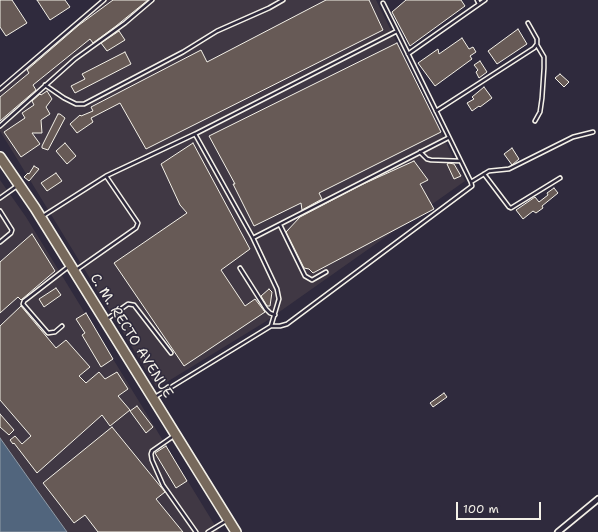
<!DOCTYPE html>
<style>
body{margin:0}
#map{position:relative;width:598px;height:532px;overflow:hidden;background:#2f2a3d;font-family:"Shantell Sans",sans-serif}
canvas{display:block}
.scale{position:absolute;left:456px;top:502px;width:85px;height:18px;box-sizing:border-box;border:2px solid #f4f1e8;border-top:0;padding-left:5px;font-size:12px;line-height:14px;white-space:nowrap;color:#f4f1e8;-webkit-text-stroke:3px #2f2a3d;paint-order:stroke}
</style>
<div id="map">
<canvas width="598" height="532"></canvas>
<div class="scale">100 m</div>
</div>
<script>
const context = document.querySelector('canvas').getContext('2d');
context.lineJoin = 'round';
function fillPath(path, color) { context.fillStyle = color; context.fill(path, 'evenodd'); }
const shape = rows => new Path2D(rows.map(r => 'M' + r).join(''));
function trace(path, color, width, dash) { context.strokeStyle = color; context.lineWidth = width; context.lineCap = dash ? 'butt' : 'round'; context.setLineDash(dash || []); context.stroke(path); }
function drawText(font, color, halo, rows, align = 'center') {
  context.font = font + ' "Shantell Sans",sans-serif'; context.lineWidth = 3; context.setLineDash([]); context.textBaseline = 'middle'; context.strokeStyle = halo; context.fillStyle = color; for (const [text, x, y, turn = 0] of rows) {
    context.save(); context.translate(x, y); context.rotate((+turn || 0) * Math.PI / 180); context.textAlign = isNaN(turn) ? turn : align; if (halo) context.strokeText(text, 0, 0); context.fillText(text, 0, 0); context.restore();
  }
}
const built = shape([
 [103,0,376,0,465,181,265,322,157,388,0,131,0,87],
 [0,180,26,217,219,532,67,532,0,438]
]);
const water = shape([
 [0,438,34,486,67,532,0,532,0,438]
]);
const building = shape([
 [0,0,12,0,27,23,6,36,0,27,0,0],
 [37,0,65,0,70,7,50,20,37,0],
 [113,0,148,0,116,26,93,43,90,39,33,85,36,90,0,121,0,97,29,73,27,70,79,25,113,0],
 [326,0,369,0,383,30,146,149,120,103,91,118,93,122,77,133,70,124,80,115,81,116,93,111,91,107,201,50,207,62,326,0],
 [406,0,461,0,465,6,410,46,392,12,406,0],
 [518,29,527,44,497,64,488,51,518,29],
 [119,31,125,40,107,51,101,43,119,31],
 [462,38,469,49,473,47,476,52,470,56,472,59,435,86,418,63,438,49,439,54,462,38],
 [397,43,441,132,319,193,322,199,302,210,301,203,254,226,233,184,235,184,209,136,397,43],
 [125,52,131,64,75,93,71,86,85,79,82,74,125,52],
 [480,61,487,72,479,78,476,72,478,70,474,65,480,61],
 [560,74,569,82,564,87,555,78,560,74],
 [484,87,492,98,480,107,479,106,472,111,467,103,474,99,472,97,484,87],
 [47,91,52,99,46,107,50,114,41,120,42,133,32,133,40,144,21,157,4,132,25,118,22,113,34,105,32,101,40,94,41,95,47,91],
 [58,114,60,114,65,118,48,150,42,148,42,146,58,114],
 [65,143,76,156,67,164,56,151,65,143],
 [193,143,250,249,221,270,245,306,255,299,265,312,184,366,114,263,187,213,180,205,161,164,193,143],
 [512,148,519,159,512,165,504,154,512,148],
 [414,161,428,180,420,184,434,209,313,273,309,269,304,268,286,232,300,217,361,185,414,161],
 [449,163,454,164,461,176,454,179,447,164,449,163],
 [34,166,39,169,29,181,24,177,28,173,29,174,34,166],
 [56,173,62,181,47,191,41,183,56,173],
 [554,188,558,193,542,206,543,208,536,213,533,211,523,219,516,210,535,197,539,202,548,195,547,193,554,188],
 [32,234,55,271,21,300,18,297,0,313,0,262,32,234],
 [56,288,61,295,44,307,39,299,56,288],
 [269,289,272,292,270,306,267,306,261,296,269,289],
 [21,306,56,348,66,340,90,367,79,376,86,383,99,372,105,379,117,372,128,389,118,396,130,410,110,426,102,415,37,473,14,443,13,444,10,440,15,436,22,444,31,436,0,400,0,326,21,306],
 [86,313,113,359,101,367,82,335,85,333,76,319,86,313],
 [444,393,447,397,433,407,430,403,444,393],
 [137,406,153,427,146,433,130,411,137,406],
 [0,414,14,430,9,435,0,427,0,414],
 [112,427,165,492,156,499,183,532,98,532,85,515,74,523,43,483,112,427],
 [166,446,187,481,176,488,155,453,166,446]
]);
const lane = shape([
 [477,0,479,4],
 [408,54,485,0],
 [45,85,64,98,76,104,84,104,183,52,217,31,269,8,283,0],
 [0,89,104,0],
 [436,111,534,48,537,44,537,39,528,23],
 [535,121,540,112,542,98,544,68,544,57,537,45],
 [0,126,75,59,125,23,152,0],
 [420,152,427,159,431,160,460,161],
 [484,174,509,207,511,208,560,178],
 [106,176,195,134],
 [471,182,489,171,509,169,573,137,593,132],
 [0,198,17,186],
 [0,211,12,230,11,233,0,242],
 [43,216,106,176,138,223,136,228,76,270],
 [280,225,305,276,312,280,326,272],
 [253,238,448,138],
 [240,268,266,309,270,313,275,315],
 [107,319,128,304,134,305,171,353],
 [62,326,55,332,48,333,23,304,24,301,28,298,68,267],
 [271,326,280,326,287,324,472,186,471,182,397,31],
 [155,397,271,326,279,299,277,289,253,238,195,134,397,31,383,3],
 [175,435,152,451,151,454,152,460,163,485,196,532],
 [208,532,226,521]
]);
const street = shape([
 [558,532,598,499]
]);
const highway = shape([
 [0,157,35,208,236,532]
]);
const streetNames = [
 ["C. M. RECTO AVENUE",131,336,58]
];
fillPath(built, '#403844');
fillPath(water, '#51657d');
trace(water, '#929da8', 1);
fillPath(building, '#675a56');
trace(building, '#f4f1e8', 1);
trace(lane, '#f4f1e8', 5.5);
trace(street, '#f4f1e8', 8);
trace(highway, '#f4f1e8', 12);
trace(lane, '#2f2a3d', 2.5);
trace(street, '#2f2a3d', 4.5);
trace(highway, '#77695c', 9);
drawText('14px', '#f4f1e8', '#2f2a3d', streetNames);
</script>
